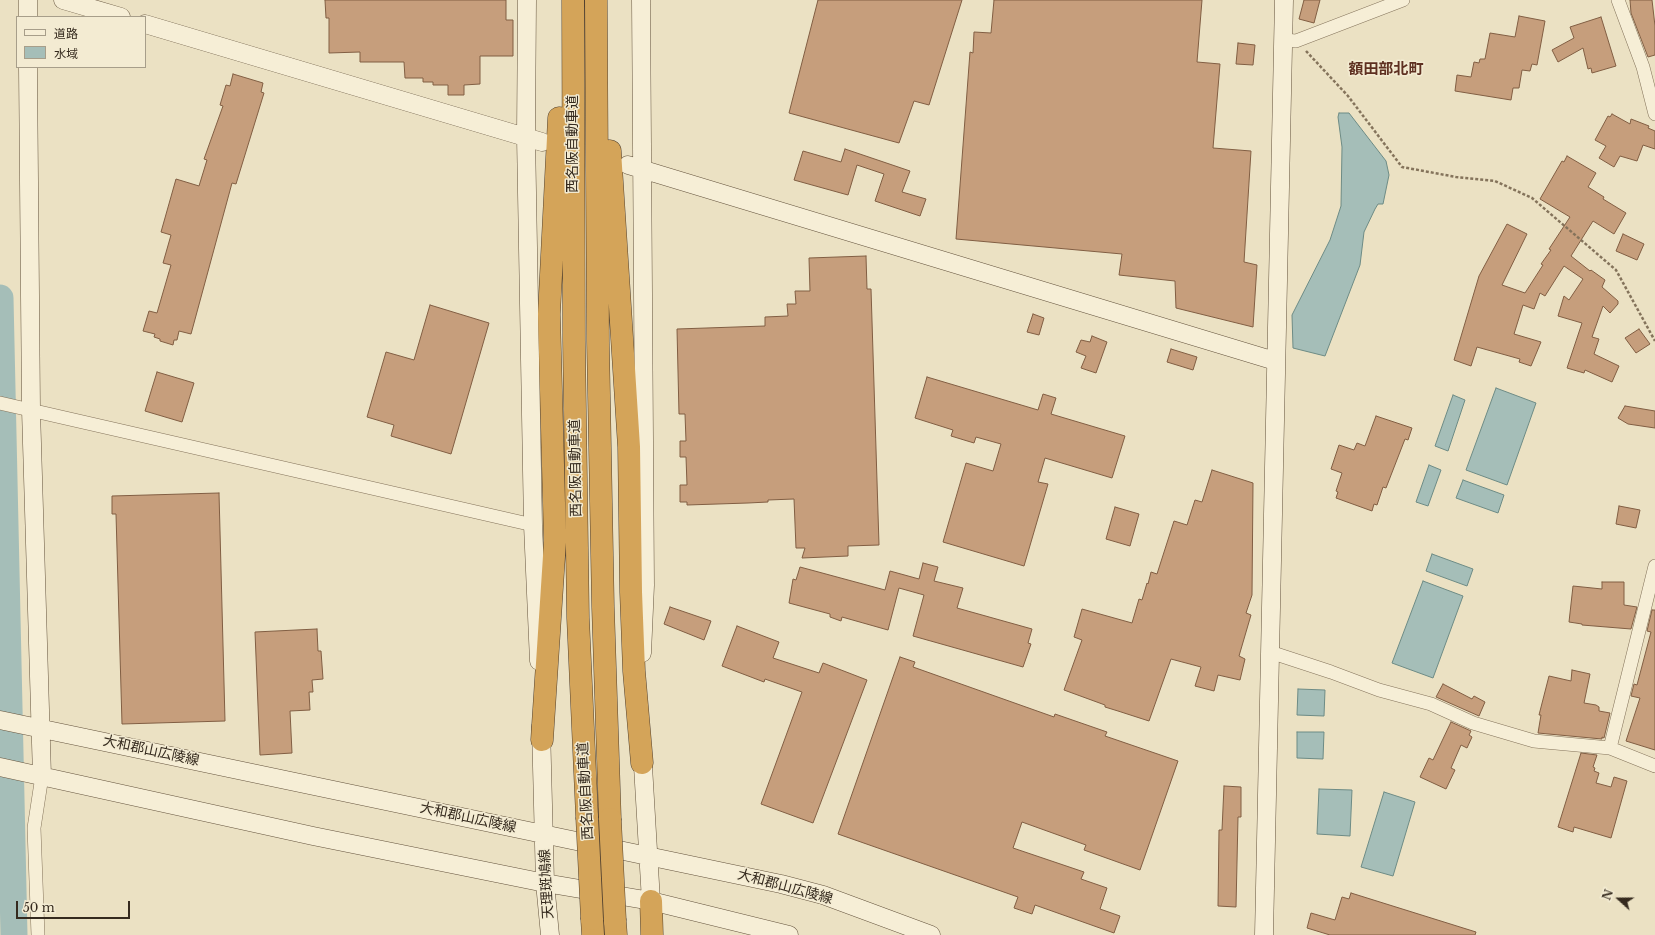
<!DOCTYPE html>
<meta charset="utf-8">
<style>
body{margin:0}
#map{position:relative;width:1655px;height:935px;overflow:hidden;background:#ebe1c3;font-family:"Libre Baskerville","Noto Sans JP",serif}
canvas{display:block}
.legend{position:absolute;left:16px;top:16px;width:130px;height:52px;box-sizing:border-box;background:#f3ebd2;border:1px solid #a79e8a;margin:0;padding:5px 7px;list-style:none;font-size:12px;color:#352a1e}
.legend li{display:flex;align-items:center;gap:8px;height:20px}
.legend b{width:20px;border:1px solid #a79e8a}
.north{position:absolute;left:1599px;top:879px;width:40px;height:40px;-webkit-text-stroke:3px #f3ebd2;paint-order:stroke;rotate:291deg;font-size:11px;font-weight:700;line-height:16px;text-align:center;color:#352a1e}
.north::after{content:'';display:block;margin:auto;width:14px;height:18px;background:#352a1e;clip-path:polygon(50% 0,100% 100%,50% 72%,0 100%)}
.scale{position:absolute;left:16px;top:901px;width:114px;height:18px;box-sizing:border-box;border:2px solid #352a1e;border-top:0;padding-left:5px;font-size:12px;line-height:14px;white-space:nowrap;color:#352a1e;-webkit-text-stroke:3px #f3ebd2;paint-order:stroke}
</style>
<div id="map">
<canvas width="1655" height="935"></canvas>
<ul class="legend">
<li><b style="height:5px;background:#f6eed6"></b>道路</li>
<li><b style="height:11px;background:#a5beb8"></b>水域</li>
</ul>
<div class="north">N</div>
<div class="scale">50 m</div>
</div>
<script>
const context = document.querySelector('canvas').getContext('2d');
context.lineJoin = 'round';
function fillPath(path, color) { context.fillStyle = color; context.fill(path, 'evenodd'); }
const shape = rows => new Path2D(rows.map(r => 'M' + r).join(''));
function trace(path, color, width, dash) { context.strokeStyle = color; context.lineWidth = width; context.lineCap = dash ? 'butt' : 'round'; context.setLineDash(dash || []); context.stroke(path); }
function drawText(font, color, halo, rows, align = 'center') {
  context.font = font + ' "Libre Baskerville","Noto Sans JP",serif'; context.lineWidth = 3; context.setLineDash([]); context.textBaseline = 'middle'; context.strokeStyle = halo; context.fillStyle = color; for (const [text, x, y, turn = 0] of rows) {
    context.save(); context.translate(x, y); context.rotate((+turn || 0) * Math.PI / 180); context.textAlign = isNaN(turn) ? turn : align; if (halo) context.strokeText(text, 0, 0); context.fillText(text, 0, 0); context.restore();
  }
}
const water = shape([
 [1339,113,1349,113,1386,161,1389,175,1383,204,1378,204,1375,209,1364,232,1360,265,1325,356,1293,348,1292,315,1330,240,1341,206,1342,147,1338,117,1339,113],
 [1496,388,1536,403,1507,485,1466,470,1496,388],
 [1453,395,1465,400,1448,451,1435,446,1453,395],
 [1429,465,1441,470,1428,506,1416,502,1429,465],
 [1463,480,1504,495,1498,513,1456,498,1463,480],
 [1432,554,1473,569,1467,586,1426,571,1432,554],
 [1423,581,1463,596,1433,678,1392,663,1423,581],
 [1298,689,1325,690,1324,716,1297,715,1298,689],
 [1297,732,1324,732,1323,759,1297,758,1297,732],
 [1319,789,1352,790,1350,836,1317,834,1319,789],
 [1384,792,1415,802,1393,876,1361,867,1384,792]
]);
const river = shape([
 [0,298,14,935]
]);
const building = shape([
 [325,0,506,0,506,20,513,20,513,56,480,56,480,84,464,85,464,95,448,95,448,85,433,85,433,82,423,82,423,78,405,78,404,62,360,62,360,52,329,53,329,18,326,18,325,0],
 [818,0,962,0,929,105,914,101,899,143,789,113,818,0],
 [994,0,1202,0,1197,62,1220,64,1213,148,1251,151,1244,262,1257,265,1253,327,1176,308,1175,281,1119,275,1122,254,956,239,970,52,973,53,974,32,991,33,994,0],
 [1304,0,1320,0,1314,23,1299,19,1304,0],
 [1630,0,1652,0,1655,26,1655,55,1648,57,1631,13,1630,0],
 [1519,16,1545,21,1537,65,1532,64,1530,71,1522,70,1519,88,1513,88,1511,100,1455,91,1457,75,1471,77,1474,62,1479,63,1480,59,1485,59,1490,33,1515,37,1519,16],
 [1601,17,1616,66,1592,73,1591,68,1588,69,1583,48,1558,62,1552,50,1574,38,1570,27,1601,17],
 [1238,43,1255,45,1253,65,1236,64,1238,43],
 [233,74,263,83,261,92,264,93,236,184,232,183,191,334,179,331,177,340,174,340,173,345,160,341,160,339,154,337,155,334,143,331,149,311,157,313,171,265,163,263,171,235,161,232,176,179,199,186,207,160,204,159,223,106,220,105,226,85,230,86,233,74],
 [1612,114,1630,124,1631,119,1649,126,1648,128,1655,131,1655,149,1643,145,1637,161,1620,156,1614,167,1599,158,1606,146,1595,140,1608,116,1610,117,1612,114],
 [845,149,910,171,902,192,926,199,920,216,875,201,884,174,857,165,848,195,794,180,803,151,841,162,845,149],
 [1567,156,1596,173,1588,187,1604,197,1603,199,1626,213,1614,234,1593,221,1571,256,1590,271,1591,270,1605,280,1602,287,1618,301,1618,304,1610,313,1603,306,1592,337,1599,339,1594,354,1619,366,1612,382,1585,370,1584,373,1567,368,1582,323,1558,316,1564,296,1569,300,1583,279,1564,266,1545,296,1540,293,1534,309,1523,305,1514,334,1541,342,1531,366,1519,362,1520,359,1477,347,1471,366,1454,360,1479,276,1507,224,1527,234,1502,285,1525,293,1543,265,1541,264,1551,250,1549,249,1570,217,1540,199,1562,161,1564,162,1567,156],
 [1623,234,1644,244,1637,260,1616,251,1623,234],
 [866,256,867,289,871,289,879,545,848,546,848,556,802,558,805,548,796,548,794,499,768,500,768,502,748,503,687,505,687,502,680,502,680,485,687,485,686,457,680,457,680,441,686,441,685,414,679,414,677,329,765,326,765,317,788,316,787,304,796,304,795,291,810,291,809,258,866,256],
 [430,305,489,323,451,454,391,436,394,425,367,417,386,352,414,360,430,305],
 [1033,314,1044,318,1039,335,1027,332,1033,314],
 [1639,329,1650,344,1636,353,1625,338,1639,329],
 [1092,336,1107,342,1096,373,1081,368,1086,356,1076,352,1081,340,1090,342,1092,336],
 [1171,349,1197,357,1193,370,1167,362,1171,349],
 [157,372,194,383,182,422,145,411,157,372],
 [927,377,1038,410,1043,394,1056,398,1051,414,1125,436,1112,478,1045,458,1038,482,1048,484,1024,566,943,542,966,463,993,471,1001,444,976,437,974,443,951,436,953,430,915,418,927,377],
 [1625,406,1655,411,1655,428,1628,424,1618,418,1625,406],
 [1376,416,1412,428,1408,440,1405,439,1386,488,1383,487,1377,505,1374,504,1372,511,1336,498,1338,492,1336,491,1342,473,1331,469,1339,445,1354,450,1357,443,1365,446,1376,416],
 [1212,470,1253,483,1252,595,1246,613,1251,615,1239,656,1245,659,1240,680,1218,675,1214,691,1195,686,1201,667,1171,659,1149,721,1118,711,1105,707,1105,705,1064,690,1082,640,1074,637,1082,609,1132,623,1139,599,1142,600,1147,583,1148,584,1151,572,1157,574,1174,521,1187,525,1195,500,1202,502,1212,470],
 [219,493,225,721,122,724,116,514,112,514,112,496,219,493],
 [1619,506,1640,510,1636,528,1616,524,1619,506],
 [1115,507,1139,514,1130,546,1106,539,1115,507],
 [923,563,938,567,934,581,963,588,957,608,1032,629,1028,643,1031,644,1023,667,913,636,924,595,899,588,888,630,842,617,841,621,830,617,830,614,789,603,793,579,796,580,800,567,885,590,890,571,919,579,923,563],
 [1602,582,1624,582,1624,605,1637,607,1631,629,1582,625,1582,624,1569,622,1573,586,1602,589,1602,582],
 [670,607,711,621,704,640,664,624,670,607],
 [1652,610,1655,610,1655,750,1626,741,1640,698,1631,696,1634,684,1637,685,1651,632,1647,631,1652,610],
 [737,626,779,642,773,658,819,673,823,663,867,680,813,823,761,804,802,692,765,679,764,682,722,666,737,626],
 [317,629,318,651,321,651,323,679,312,680,313,692,309,692,310,710,290,711,292,753,260,755,255,632,317,629],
 [900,657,915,662,913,667,1054,717,1055,714,1107,732,1105,736,1178,761,1140,870,1084,850,1086,845,1022,822,1013,848,1084,872,1081,879,1107,888,1100,909,1120,916,1114,933,1035,905,1032,914,1014,908,1018,897,838,834,900,657],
 [1572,670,1590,674,1584,703,1596,705,1599,707,1599,711,1610,713,1604,738,1602,737,1602,739,1538,733,1541,715,1539,715,1549,676,1571,681,1572,670],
 [1443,684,1472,699,1474,696,1485,702,1479,716,1436,697,1443,684],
 [1451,722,1471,731,1469,735,1472,737,1467,748,1461,745,1451,768,1455,770,1446,789,1420,777,1429,758,1433,760,1451,722],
 [1581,753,1597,755,1593,767,1595,768,1594,771,1599,773,1596,783,1611,787,1614,777,1627,781,1611,838,1574,827,1573,832,1558,827,1581,753],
 [1224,786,1241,787,1241,817,1238,817,1236,907,1218,906,1219,830,1222,830,1224,786],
 [1351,893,1476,932,1475,935,1330,935,1307,928,1311,913,1335,920,1342,897,1349,899,1351,893]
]);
const path = shape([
 [1306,51,1348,96,1402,167,1456,177,1495,181,1532,198,1616,270,1655,341]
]);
const street = shape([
 [1618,0,1643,67,1655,114],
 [1283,40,1296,41,1403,0],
 [0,403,533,525],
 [1270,652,1331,672,1379,690,1431,704,1473,723,1534,741,1610,748,1655,766],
 [1610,748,1655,566],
 [38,935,34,828,42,776]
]);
const secondary = shape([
 [28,0,28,17],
 [63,0,121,17],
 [527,0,526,137,533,525,539,661],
 [641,0,645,585,642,653],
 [145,24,542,142],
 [28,67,31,410,42,776],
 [628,165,1275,361],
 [0,720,781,884,823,895,931,935],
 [541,727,545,883,550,935],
 [642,749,651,901],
 [0,767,313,836,545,883,651,901,789,935],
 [1264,935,1284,0]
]);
const highway = shape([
 [573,0,574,341,578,618,587,817],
 [596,0,598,342,603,607,610,819],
 [610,151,629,447,631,592,634,671,642,763],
 [542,740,555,541,549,314,559,118],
 [651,901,652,935],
 [592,919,593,935],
 [615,921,616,935]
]);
const highwayBridge = shape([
 [587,817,592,919],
 [610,819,615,921]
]);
const streetNames = [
 ["西名阪自動車道",573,144,-90],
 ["西名阪自動車道",576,468,-91],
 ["大和郡山広陵線",151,751,12],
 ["西名阪自動車道",586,791,-93],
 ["大和郡山広陵線",468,818,12],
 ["天理斑鳩線",547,884,-93],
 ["大和郡山広陵線",785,887,15]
];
const neighbourhoodNames = [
 ["額田部北町",1386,70]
];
fillPath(water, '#a5beb8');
trace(water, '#6d8b85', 1);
trace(river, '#a5beb8', 27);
fillPath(building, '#c69e7c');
trace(building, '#815e43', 1);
trace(street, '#84735b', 14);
trace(secondary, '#65543e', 19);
trace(highway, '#52412f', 23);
trace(path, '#84735b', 2.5, [3, 2]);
trace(street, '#f6eed6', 13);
trace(secondary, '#f6eed6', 18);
trace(highway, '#d4a459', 22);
trace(highwayBridge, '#52412f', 23, []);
trace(highwayBridge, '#d4a459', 22);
drawText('14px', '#352a1e', '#f3ebd2', streetNames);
drawText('bold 15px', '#5e3021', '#f3ebd2', neighbourhoodNames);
</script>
